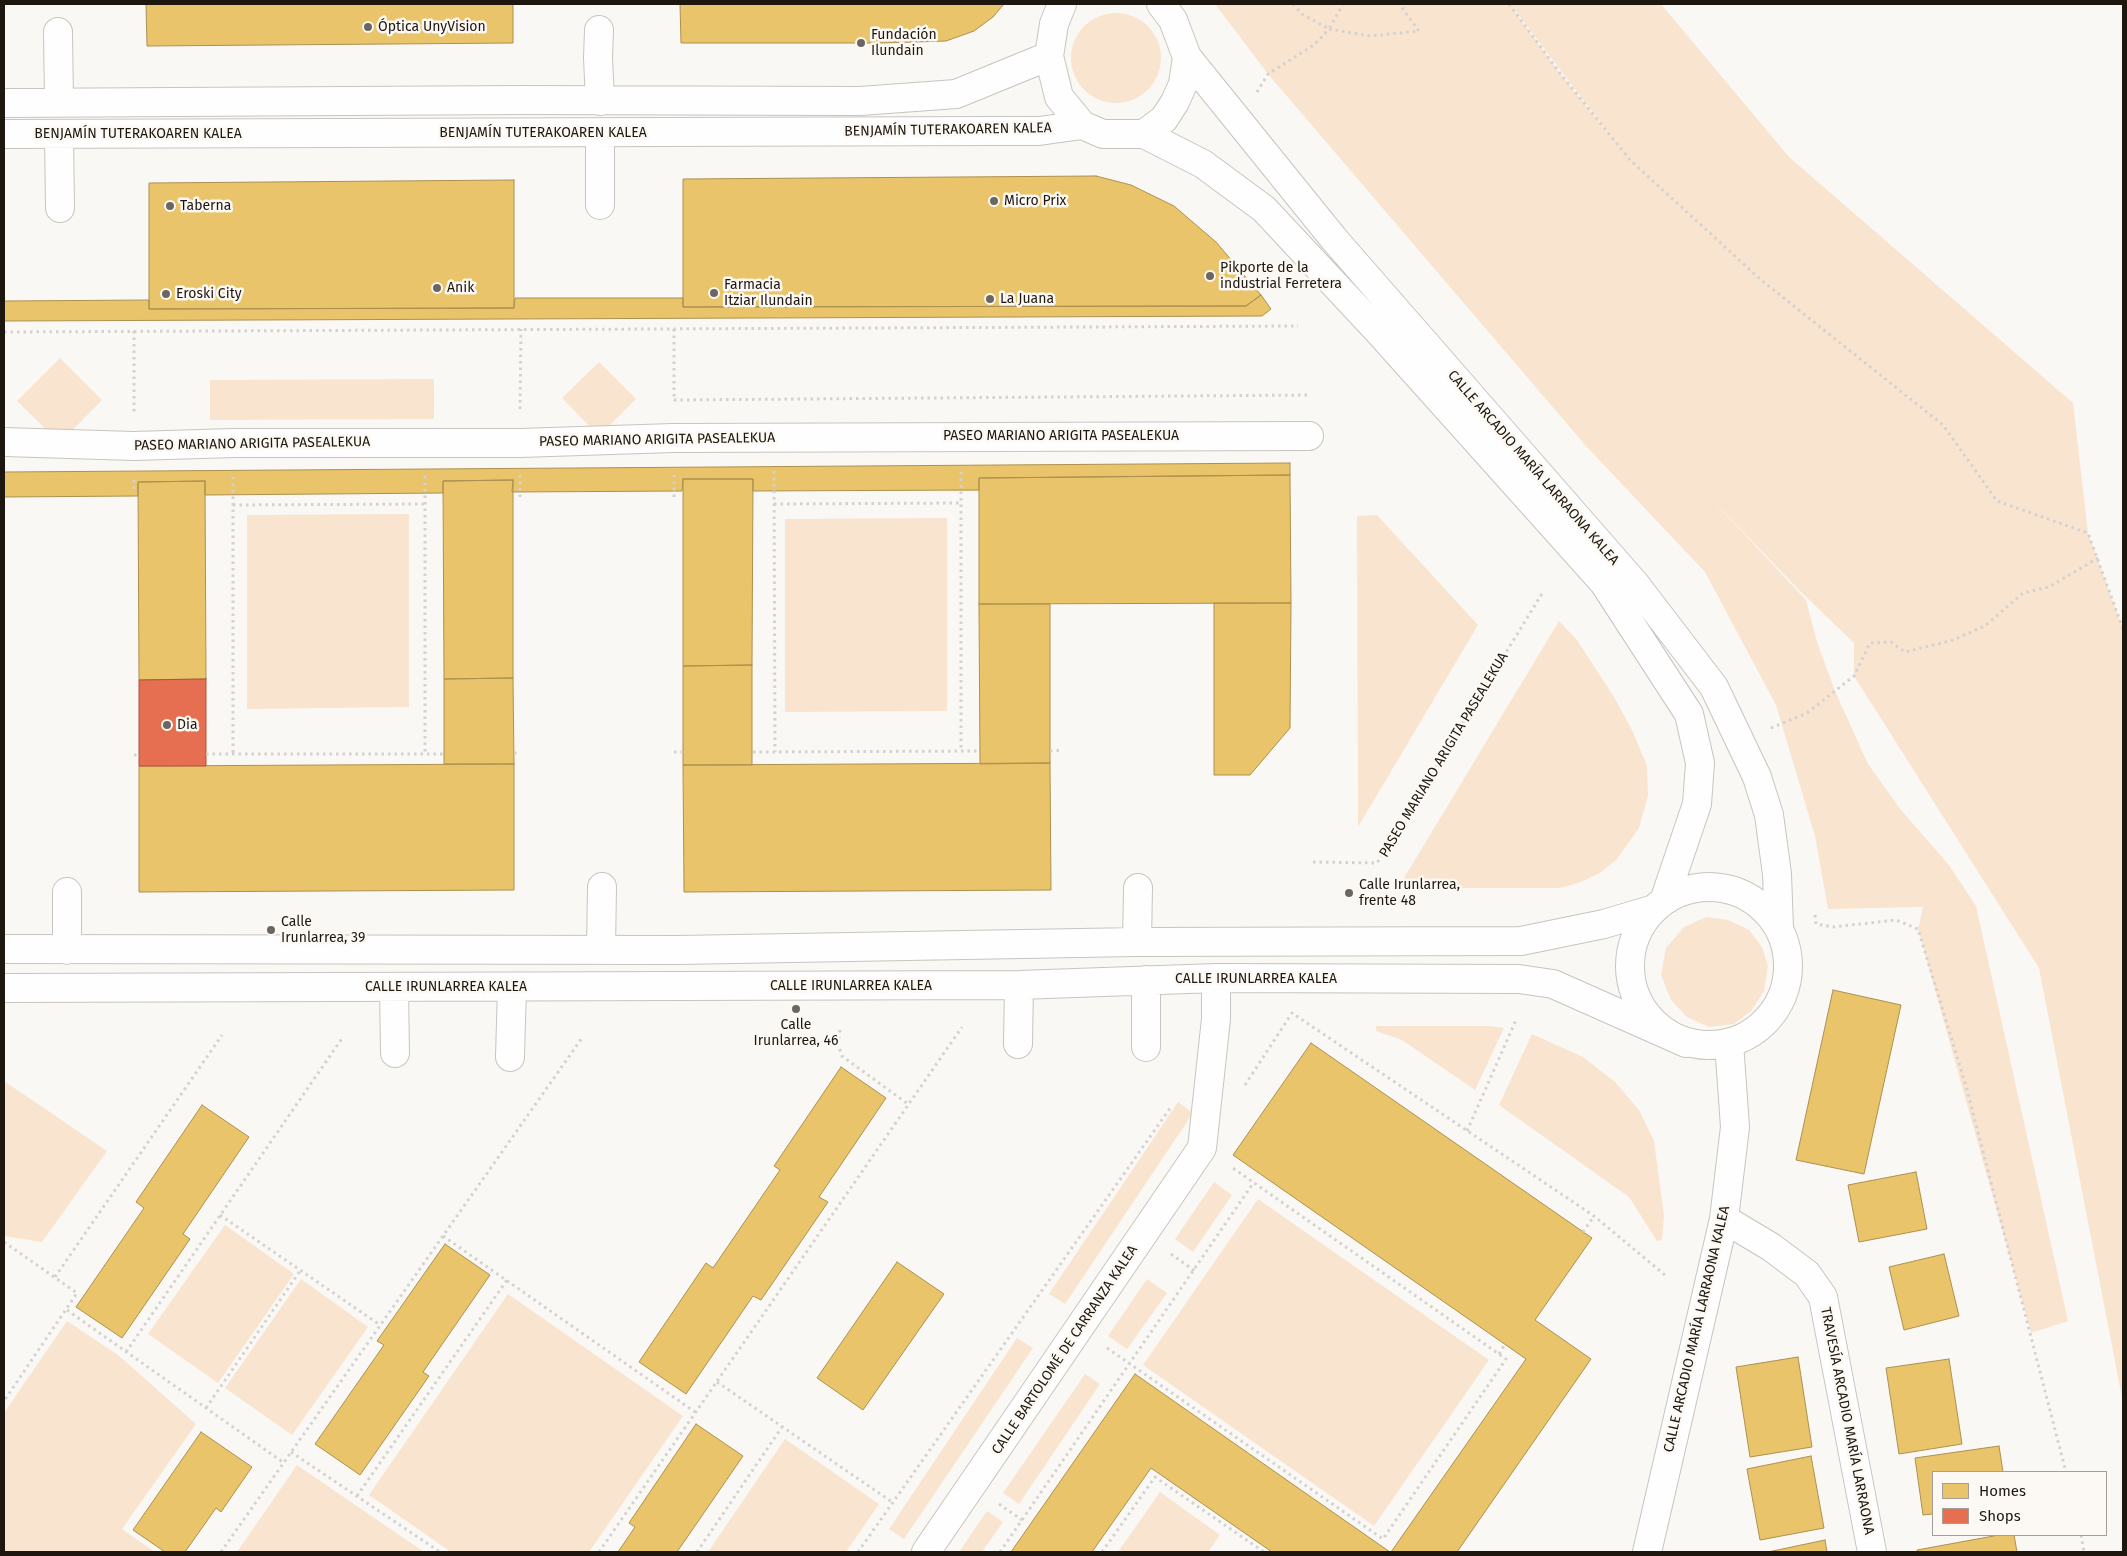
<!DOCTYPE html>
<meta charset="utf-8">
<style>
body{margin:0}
#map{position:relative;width:2127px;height:1556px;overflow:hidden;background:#faf8f5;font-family:"Fira Sans",sans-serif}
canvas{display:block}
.frame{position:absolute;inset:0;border:5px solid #1e1710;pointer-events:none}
.legend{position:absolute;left:1932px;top:1471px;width:175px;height:65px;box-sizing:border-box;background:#fcf8f3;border:1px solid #a39e98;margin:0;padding:6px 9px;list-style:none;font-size:15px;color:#1e1710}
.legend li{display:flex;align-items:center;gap:10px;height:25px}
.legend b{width:25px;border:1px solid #a39e98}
</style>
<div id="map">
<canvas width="2127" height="1556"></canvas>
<div class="frame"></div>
<ul class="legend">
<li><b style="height:14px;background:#e9c46a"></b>Homes</li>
<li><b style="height:14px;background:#e76f51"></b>Shops</li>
</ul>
</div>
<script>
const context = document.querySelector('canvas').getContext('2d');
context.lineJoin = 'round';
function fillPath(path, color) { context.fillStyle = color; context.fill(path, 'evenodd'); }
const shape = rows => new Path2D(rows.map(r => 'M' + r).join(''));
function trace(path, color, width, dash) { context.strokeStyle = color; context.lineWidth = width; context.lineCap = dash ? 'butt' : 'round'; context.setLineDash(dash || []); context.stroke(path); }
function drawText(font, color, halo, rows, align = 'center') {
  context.font = font + ' "Fira Sans",sans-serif'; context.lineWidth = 5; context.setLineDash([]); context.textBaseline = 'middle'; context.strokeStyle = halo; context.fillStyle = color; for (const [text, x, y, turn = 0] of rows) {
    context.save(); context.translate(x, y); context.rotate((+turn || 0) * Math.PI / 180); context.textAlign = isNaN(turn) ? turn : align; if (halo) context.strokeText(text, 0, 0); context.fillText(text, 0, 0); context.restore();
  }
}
const green = shape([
 [1215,4,1661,4,1789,157,2073,403,2088,533,2123,629,2123,1403,2039,968,1854,676,1854,643,1799,590,1704,491,1806,600,1817,642,1835,691,1868,764,1901,810,1949,865,1976,906,2068,1321,2031,1333,1918,929,1923,907,1828,909,1815,836,1776,705,1705,572,1586,446,1268,74],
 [1513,9,1514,9,1612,138,1559,72],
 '1071 58a45 45 0 1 1 90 0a45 45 0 1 1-90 0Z',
 [60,358,102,400,60,443,17,401],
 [599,362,636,399,599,436,562,398],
 [434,379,434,419,210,420,210,380],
 [409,514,409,707,247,709,247,515],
 [1377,515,1478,625,1358,827,1357,516],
 [947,518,947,711,785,712,785,519],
 [1559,621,1577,640,1614,697,1632,730,1647,766,1648,796,1639,828,1617,859,1600,873,1581,882,1560,888,1398,888],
 [1706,917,1728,920,1749,930,1762,947,1768,966,1764,991,1751,1011,1734,1024,1709,1027,1687,1017,1671,1000,1661,975,1666,948,1684,927],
 [1376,1026,1489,1026,1504,1028,1475,1090,1402,1040,1376,1031],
 [1532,1034,1583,1057,1615,1082,1639,1110,1654,1141,1664,1216,1662,1240,1657,1241,1629,1197,1499,1105],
 [4,1081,107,1151,42,1242,4,1236],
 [1178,1102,1193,1113,1065,1304,1049,1294],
 [1214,1182,1232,1195,1193,1252,1175,1239],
 [1258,1199,1489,1360,1374,1526,1143,1365],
 [225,1225,294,1274,218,1383,148,1334],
 [301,1279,368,1327,292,1435,225,1388],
 [1147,1279,1167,1293,1127,1349,1108,1336],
 [508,1294,683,1416,589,1552,451,1552,369,1495],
 [67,1321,118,1355,196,1424,122,1529,155,1552,4,1552,4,1413],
 [1017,1338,1033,1348,904,1539,889,1529],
 [1085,1374,1100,1384,1019,1504,1003,1493],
 [785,1439,879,1504,846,1552,708,1552],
 [297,1465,424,1552,237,1552],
 [1160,1492,1220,1535,1208,1552,1118,1552],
 [987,1511,1003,1522,982,1552,959,1552]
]);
const homes = shape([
 [146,4,513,4,513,43,147,46,146,4],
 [680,4,1004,4,993,17,974,31,946,41,882,43,681,43,680,4],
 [1096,176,1131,185,1174,206,1216,242,1261,295,1246,306,683,307,683,179,1096,176],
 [514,180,514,308,149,309,149,183,514,180],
 [1261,295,1271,309,1262,316,4,321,4,301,149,300,149,309,514,308,515,298,683,298,683,307,1246,306,1261,295],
 [1290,463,1290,475,979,478,979,490,753,491,753,479,683,479,682,491,512,492,513,480,443,481,443,493,205,495,205,481,138,482,138,496,4,497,4,472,1290,463],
 [1290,475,1291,603,979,604,979,478,1290,475],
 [683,479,753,479,752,665,683,666,683,479],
 [513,480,513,678,444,679,443,481,513,480],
 [205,481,206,679,139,680,138,482,205,481],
 [1214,603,1291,603,1290,728,1250,775,1214,775,1214,603],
 [979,604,1050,604,1050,763,980,764,979,604],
 [752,665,752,765,683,765,683,666,752,665],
 [513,678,514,764,444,764,444,679,513,678],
 [1050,763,1051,890,684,892,683,765,1050,763],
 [514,764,514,890,139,892,139,766,514,764],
 [1833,990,1901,1005,1864,1174,1796,1160,1833,990],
 [1311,1043,1592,1238,1535,1320,1591,1359,1457,1552,1391,1552,1526,1359,1233,1155,1311,1043],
 [841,1067,886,1098,819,1197,828,1202,761,1300,753,1296,686,1394,639,1362,706,1263,713,1268,780,1170,774,1166,841,1067],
 [202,1105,249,1137,183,1234,190,1239,122,1338,76,1307,144,1208,136,1202,202,1105],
 [1916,1172,1927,1229,1859,1242,1848,1185,1916,1172],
 [445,1244,490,1275,423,1372,429,1376,360,1475,315,1444,384,1345,377,1341,445,1244],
 [1944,1254,1959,1316,1904,1330,1889,1267,1944,1254],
 [897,1262,944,1294,863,1410,817,1378,897,1262],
 [1798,1357,1812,1447,1750,1457,1736,1367,1798,1357],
 [1949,1359,1962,1444,1899,1454,1886,1368,1949,1359],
 [1135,1374,1301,1490,1390,1552,1272,1552,1151,1468,1092,1552,1011,1552,1135,1374],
 [696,1424,743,1456,677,1552,618,1552,635,1527,629,1523,696,1424],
 [201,1432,252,1467,221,1512,216,1508,185,1552,165,1552,133,1530,201,1432],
 [1999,1446,2003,1472,1933,1472,1933,1514,1923,1515,1915,1458,1999,1446],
 [1811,1456,1824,1528,1760,1540,1747,1469,1811,1456],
 [1999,1535,2014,1535,2017,1552,1918,1552,1917,1550,1999,1535],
 [1825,1540,1827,1552,1768,1552,1825,1540]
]);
const shops = shape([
 [206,679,206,766,139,766,139,680,206,679]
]);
const path = shape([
 [1293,4,1302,14,1329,29,1343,4],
 [1509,4,1559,72,1630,160,1760,279,1943,425,1997,501,2088,533,2123,629],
 [1257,92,1268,74,1314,45,1329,29,1370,36,1419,31,1403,9,1402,4],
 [674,329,674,401],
 [134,331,134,413],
 [4,332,1298,326],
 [674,400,1310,395],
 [520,409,521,329],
 [774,471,775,752],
 [961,472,961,751],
 [425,476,425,753],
 [233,477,233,755],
 [134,489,134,479],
 [520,497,520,475],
 [674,497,674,472],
 [774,504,960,503],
 [233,505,425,504],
 [1771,728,1807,713,1854,676,1870,643,1891,642,1905,652,1953,640,1985,626,2023,593,2049,587,2098,558],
 [1050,751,1062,750],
 [674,752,684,752],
 [753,752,980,751],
 [514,753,520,753],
 [206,754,444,754],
 [134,755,139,755],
 [1313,862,1377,863,1543,592],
 [1815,915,1816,924,1833,927,1896,920,1918,929,1966,1086,2066,1472],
 [840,1030,838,1044,842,1056,908,1104],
 [1245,1085,1292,1013,1594,1216,1665,1275],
 [1467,1131,1516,1020],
 [220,1215,380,1325],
 [1583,1232,1594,1216],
 [443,1236,695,1412],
 [4,1242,77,1293,4,1401],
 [1171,1254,1195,1271],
 [55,1277,222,1035],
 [67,1310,284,1463],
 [1107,1348,1383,1539,1506,1359,1230,1166],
 [126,1352,343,1037],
 [1499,1354,1505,1344],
 [717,1382,892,1502],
 [206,1408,300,1271],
 [291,1452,440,1552],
 [357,1496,507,1280],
 [999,1504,1022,1520],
 [2081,1535,2084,1552],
 [221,1552,582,1038],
 [599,1552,962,1027],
 [697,1552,782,1427],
 [858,1552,1171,1107],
 [1000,1552,1254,1182],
 [1102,1552,1155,1477,1264,1552]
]);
const minor = shape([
 [1062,4,1054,24,1049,56,1059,97,1082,125,1103,134,1144,134,1164,119,1175,102,1183,84,1187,57,1173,20,1161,4],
 [599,30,598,58,600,101],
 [58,32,59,102],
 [1187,57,1334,239,1636,585,1714,687,1757,777,1769,815,1777,874,1779,928],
 [4,103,520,100,860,101,956,94,1049,56],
 [4,134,995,131,1039,131,1082,125],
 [1144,134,1203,164,1264,209,1379,332,1604,583,1689,714,1700,763,1697,804,1664,901],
 [59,135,60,208],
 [600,205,600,133],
 [4,442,134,446,234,443,520,443,673,438,1309,436],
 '1630 966a79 79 0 1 1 158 0a79 79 0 1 1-158 0Z',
 [67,892,67,950],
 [1137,942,1138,888],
 [4,949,678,950,1137,942,1521,941,1604,924,1654,909],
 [601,950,602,887],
 [1146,980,1146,1047],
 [394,987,395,1053],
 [4,988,1019,985,1216,978,1519,979,1553,984,1686,1043],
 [1018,1044,1019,985],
 [510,1057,512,987],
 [1724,1219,1771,1247,1807,1274,1823,1297,1872,1552],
 [926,1552,1202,1148,1216,1019,1216,978],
 [1647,1552,1724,1219,1735,1127,1729,1043]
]);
const markers = [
 [368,27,5,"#6b6660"],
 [861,43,5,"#6b6660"],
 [994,201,5,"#6b6660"],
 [170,206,5,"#6b6660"],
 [1210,276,5,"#6b6660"],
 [437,288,5,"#6b6660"],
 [714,293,5,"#6b6660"],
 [166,294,5,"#6b6660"],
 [990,299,5,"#6b6660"],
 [167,725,5,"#6b6660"],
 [1349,893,5,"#6b6660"],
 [271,930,5,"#6b6660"],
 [796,1009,5,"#6b6660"]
];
const poiNames = [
 ["Óptica UnyVision",378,27],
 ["Fundación",871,35],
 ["Ilundain",871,51],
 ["Micro Prix",1004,201],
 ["Taberna",180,206],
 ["Pikporte de la",1220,268],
 ["industrial Ferretera",1220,284],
 ["Farmacia",724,285],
 ["Itziar Ilundain",724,301],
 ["Anik",447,288],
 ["Eroski City",176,294],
 ["La Juana",1000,299],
 ["Dia",177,725],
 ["Calle Irunlarrea,",1359,885],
 ["frente 48",1359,901],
 ["Calle",281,922],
 ["Irunlarrea, 39",281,938],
 ["Calle",796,1025,"center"],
 ["Irunlarrea, 46",796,1041,"center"]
];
const streetNames = [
 ["BENJAMÍN TUTERAKOAREN KALEA",948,130,-1],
 ["BENJAMÍN TUTERAKOAREN KALEA",543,133],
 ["BENJAMÍN TUTERAKOAREN KALEA",138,134],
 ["PASEO MARIANO ARIGITA PASEALEKUA",1061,436],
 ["PASEO MARIANO ARIGITA PASEALEKUA",657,440,-1],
 ["PASEO MARIANO ARIGITA PASEALEKUA",252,444,-1],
 ["CALLE ARCADIO MARÍA LARRAONA KALEA",1533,468,49],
 ["PASEO MARIANO ARIGITA PASEALEKUA",1444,755,-59],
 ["CALLE IRUNLARREA KALEA",1256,979],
 ["CALLE IRUNLARREA KALEA",851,986],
 ["CALLE IRUNLARREA KALEA",446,987],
 ["CALLE ARCADIO MARÍA LARRAONA KALEA",1697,1329,-77],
 ["CALLE BARTOLOMÉ DE CARRANZA KALEA",1065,1350,-56],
 ["TRAVESÍA ARCADIO MARÍA LARRAONA",1847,1421,79]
];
fillPath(green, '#f9e4cf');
fillPath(homes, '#e9c46a');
trace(homes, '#ac904f', 1);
fillPath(shops, '#e76f51');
trace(shops, '#ab553e', 1);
trace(minor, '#c8c4bf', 30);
trace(path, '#d3d2d0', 3, [2.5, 4]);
trace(minor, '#fefefe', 28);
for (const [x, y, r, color] of markers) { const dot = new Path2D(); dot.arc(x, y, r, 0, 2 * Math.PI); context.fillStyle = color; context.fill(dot); trace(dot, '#fcf8f3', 2); }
drawText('14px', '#1e1710', '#fcf8f3', poiNames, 'left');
drawText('14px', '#1e1710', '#fcf8f3', streetNames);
</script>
